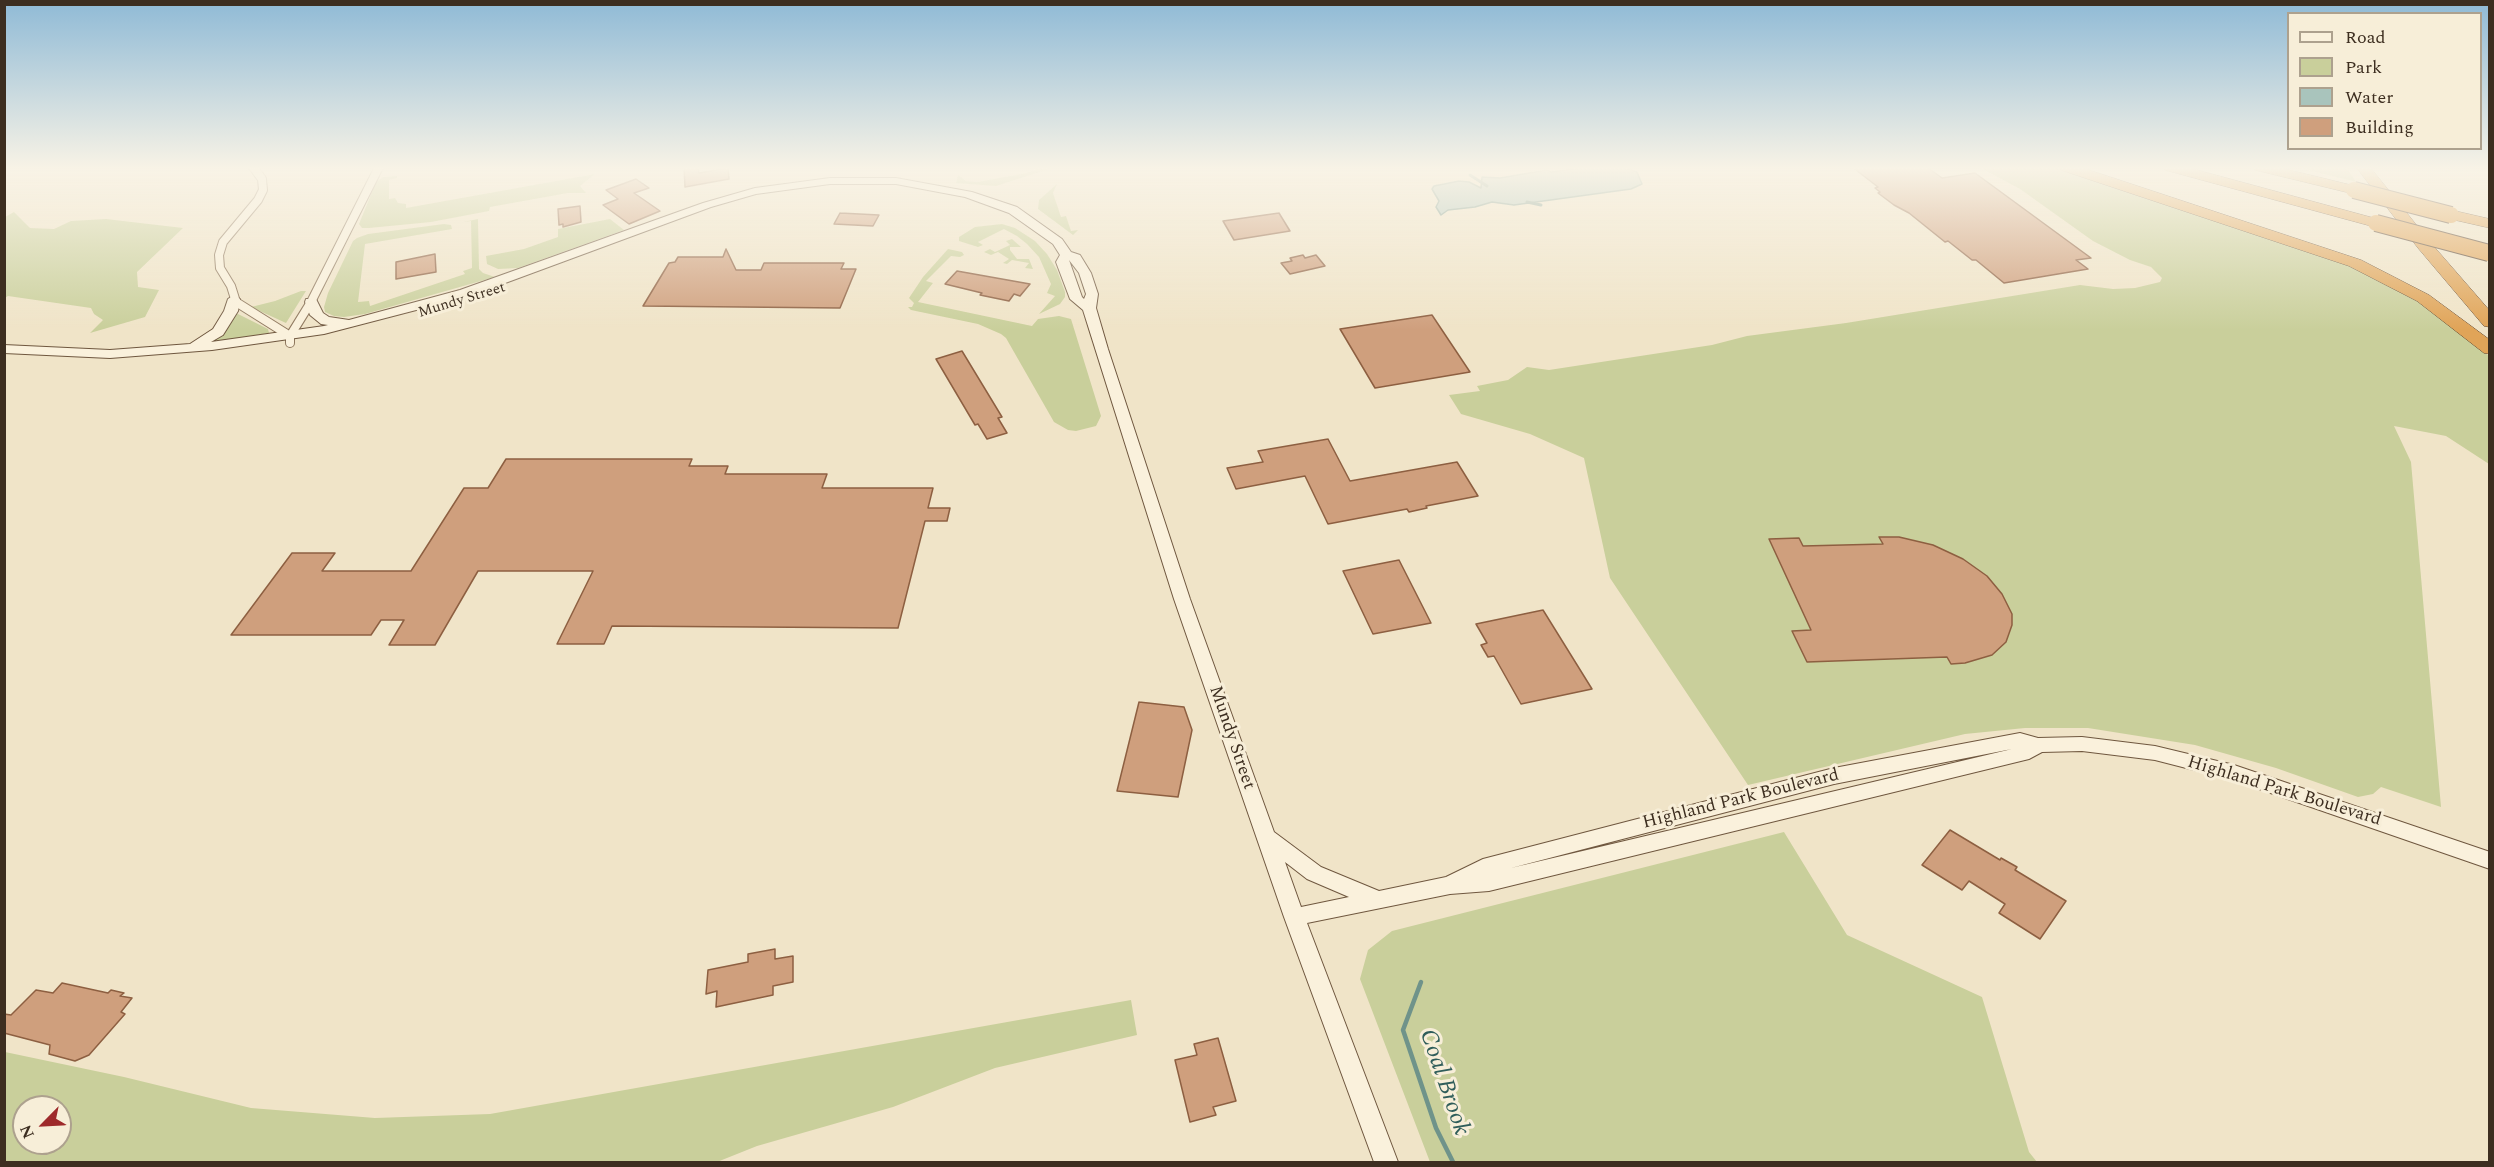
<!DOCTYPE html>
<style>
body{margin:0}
#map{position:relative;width:2494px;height:1167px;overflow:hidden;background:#f0e4c8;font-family:Spectral,serif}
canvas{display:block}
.frame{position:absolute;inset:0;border:6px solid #3d2e20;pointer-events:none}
.legend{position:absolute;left:2287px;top:12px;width:195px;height:138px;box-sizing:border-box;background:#f7eed8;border:2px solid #ada18e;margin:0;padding:8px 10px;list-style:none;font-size:18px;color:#3d2e20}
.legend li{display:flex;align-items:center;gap:12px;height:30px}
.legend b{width:30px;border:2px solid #ada18e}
.north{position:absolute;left:12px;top:1095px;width:60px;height:60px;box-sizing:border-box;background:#f7eed8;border:2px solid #ada18e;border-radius:50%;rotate:246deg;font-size:16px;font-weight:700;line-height:24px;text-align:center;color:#3d2e20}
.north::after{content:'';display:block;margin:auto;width:21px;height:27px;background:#9e2a2b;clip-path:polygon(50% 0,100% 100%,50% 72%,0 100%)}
</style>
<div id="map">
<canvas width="2494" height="1167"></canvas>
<div class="frame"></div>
<ul class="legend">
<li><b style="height:8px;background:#faf1dc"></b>Road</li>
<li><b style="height:16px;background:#c9cf9b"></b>Park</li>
<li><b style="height:16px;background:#a9c4bc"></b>Water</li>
<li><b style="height:16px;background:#cf9f7d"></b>Building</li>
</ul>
<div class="north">N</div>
</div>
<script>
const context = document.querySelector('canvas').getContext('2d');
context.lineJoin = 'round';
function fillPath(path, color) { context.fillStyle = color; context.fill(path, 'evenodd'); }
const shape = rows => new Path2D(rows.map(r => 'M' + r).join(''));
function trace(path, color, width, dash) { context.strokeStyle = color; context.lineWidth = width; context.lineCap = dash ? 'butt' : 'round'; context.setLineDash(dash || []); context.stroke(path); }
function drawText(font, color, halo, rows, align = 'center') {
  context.font = font + ' Spectral,serif'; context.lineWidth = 6; context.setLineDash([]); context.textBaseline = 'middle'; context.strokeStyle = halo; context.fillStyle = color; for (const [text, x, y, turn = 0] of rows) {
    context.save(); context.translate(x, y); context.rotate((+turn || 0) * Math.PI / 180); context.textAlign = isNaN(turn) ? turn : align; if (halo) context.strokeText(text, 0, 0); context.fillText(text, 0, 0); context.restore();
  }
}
const green = shape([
 [1041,167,1055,167,996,186,956,183,958,175,966,181,977,182,1027,173],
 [1979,167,2055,167,2326,256,2357,268,2426,306,2489,356,2489,464,2446,436,2394,426,2411,462,2441,807,2381,787,2373,794,2358,797,2276,768,2195,745,2088,728,2025,728,1965,734,1748,785,1610,578,1584,458,1530,434,1461,414,1449,395,1480,391,1477,386,1508,380,1527,367,1549,370,1712,345,1747,336,1846,323,2080,285,2113,289,2135,288,2160,282,2162,278,2151,267,2130,260,2093,241,2020,189],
 [2297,167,2346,167,2356,182],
 [595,174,580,186,586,193,568,193,490,207,489,211,431,222,369,228,362,228,359,224,376,182,383,177,397,176,397,178,389,180,389,199,395,198,398,203,406,204,406,208],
 [1057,184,1053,193,1061,217,1066,216,1071,231,1078,230,1073,235,1038,209,1039,200],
 [14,212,30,228,54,229,71,221,106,219,183,228,137,272,138,287,159,290,145,317,90,333,103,320,94,314,91,308,8,296,5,298,5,217],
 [478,219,479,269,483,273,495,277,365,314,344,317,334,316,325,312,324,307,328,293,353,241,357,238,368,234,444,224,451,225,452,229,365,244,358,302,369,301,370,306,465,274,463,271,472,268,471,221,463,222],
 [610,219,624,230,518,268,498,269,487,264,486,256,524,249,558,237,558,229],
 [1002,224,1015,228,1035,241,1047,254,1057,270,1065,292,1065,297,1060,304,1039,314,1055,296,1047,293,1051,284,1039,257,1027,244,1017,236,1004,229,978,242,983,245,978,247,959,241,959,237,975,227],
 [1012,239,1021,247,1010,247,1010,250,1017,259,1029,259,1033,269,1025,268,1029,263,1012,260,1007,264,1003,263,1009,259,998,252,991,255,984,252,990,249,995,252,1010,245,1006,241],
 [948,249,962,252,964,255,960,257,951,256,926,281,933,283,918,302,1032,326,1038,319,1059,316,1071,319,1101,416,1096,426,1076,431,1068,430,1054,422,1006,338,1001,334,978,324,911,310,908,307,912,307,914,303,909,298,923,277],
 [301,291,306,291,286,323,251,307,275,301],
 [236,313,268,329,269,333,212,342],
 [1784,832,1847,935,1982,997,2029,1152,2037,1162,1430,1162,1360,979,1368,950,1392,931],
 [1131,1000,1137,1035,995,1068,893,1107,757,1146,717,1162,5,1162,5,1052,124,1077,251,1108,375,1118,490,1114],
 [24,1107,60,1107,60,1143,24,1143]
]);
const water = shape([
 [1589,167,1623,167,1637,172,1642,184,1631,189,1514,205,1492,202,1475,207,1448,210,1441,215,1436,207,1439,201,1432,189,1434,186,1459,181,1469,182,1481,188,1482,177,1500,178,1547,170,1551,172,1589,167]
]);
const streamFar1 = shape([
 [1470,175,1487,186],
 [1527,202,1541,205]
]);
const stream = shape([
 [1421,982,1403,1030,1436,1128,1453,1162]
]);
const building = shape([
 [684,167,698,167,699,173,728,168,729,179,685,187,684,167],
 [1852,167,1927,167,1942,178,1975,173,2091,258,2076,260,2088,269,2004,283,1976,260,1972,260,1948,241,1945,242,1909,213,1894,205,1878,193,1880,192,1875,188,1878,187,1852,167],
 [636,179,649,188,634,193,660,211,629,224,603,205,618,199,606,190,636,179],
 [580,206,581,222,563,227,563,224,559,225,558,209,580,206],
 [840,213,879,215,873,226,834,224,840,213],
 [1279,213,1290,231,1234,240,1223,221,1279,213],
 [726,249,736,270,761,270,764,263,844,263,841,269,856,269,840,308,643,306,669,263,675,262,678,257,723,257,726,249],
 [435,254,436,272,396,279,396,262,435,254],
 [1303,255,1305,258,1316,255,1325,266,1290,274,1281,263,1292,261,1290,258,1303,255],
 [957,271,1030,284,1020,296,1014,294,1009,301,980,295,982,293,945,284,957,271],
 [1432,315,1470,372,1375,388,1340,329,1432,315],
 [962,351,1002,417,998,418,1007,433,987,439,978,424,975,425,936,359,962,351],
 [1328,439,1350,481,1457,462,1478,496,1426,506,1427,508,1409,512,1407,509,1328,524,1305,476,1236,489,1227,468,1263,462,1258,451,1328,439],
 [506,459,692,459,689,466,728,466,725,474,827,474,822,488,933,488,928,508,950,508,947,521,925,521,898,628,612,626,604,644,557,644,593,571,478,571,435,645,389,645,404,620,381,620,371,635,231,635,292,553,335,553,322,571,411,571,464,488,488,488,506,459],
 [1879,537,1899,537,1933,545,1963,559,1987,576,2002,594,2012,614,2012,625,2006,642,1992,655,1965,663,1951,664,1947,657,1807,662,1792,631,1811,630,1769,539,1799,538,1803,546,1883,544,1879,537],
 [1399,560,1431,623,1373,634,1343,571,1399,560],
 [1543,610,1592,689,1521,704,1494,656,1488,657,1481,645,1487,643,1476,624,1543,610],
 [1139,702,1184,707,1192,730,1178,797,1117,791,1139,702],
 [1950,830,2000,860,2001,858,2017,867,2015,870,2066,901,2040,939,1999,913,2005,904,1969,881,1962,890,1922,865,1950,830],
 [775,949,775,959,793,956,793,982,773,986,773,995,716,1007,717,991,706,994,708,970,748,962,748,954,775,949],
 [62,983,108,993,111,990,124,993,120,996,132,998,121,1012,125,1014,89,1055,75,1061,49,1054,50,1045,4,1033,4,1014,11,1015,36,990,53,993,62,983],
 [1218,1038,1236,1101,1213,1107,1216,1115,1190,1122,1175,1060,1197,1055,1194,1044,1218,1038]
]);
const street = shape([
 [253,167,262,179,263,190,258,200,223,242,219,255,220,268,231,286,236,302,290,336],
 [290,343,290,336,311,302,379,167]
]);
const secondary = shape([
 [830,178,896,178,972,192,1017,207,1062,239,1071,252,1080,255,1091,273,1098,294,1096,308,1108,349,1190,599,1274,832,1321,867,1379,891,1446,877,1483,859,1834,768,2020,733,2038,738,2082,737,2155,746,2234,765,2490,852,2490,869,2233,780,2155,760,2082,751,2042,752,2029,759,1489,891,1450,894,1307,923,1398,1162,1374,1162,1284,917,1174,599,1083,310,1070,299,1056,262,1060,255,1053,244,1009,213,965,197,896,184,830,184,756,194,711,207,470,296,324,334,212,350,110,358,4,353,4,345,110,350,190,344,213,329,224,311,228,299,234,295,240,299,238,311,223,335,211,342,324,326,328,325,321,324,310,315,305,302,306,299,316,299,323,313,329,317,349,320,460,290,703,203,755,188,830,178],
 [1069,260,1079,273,1086,294,1084,299,1082,297,1069,260],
 [2012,749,1511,868,1834,784,2012,749],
 [1285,862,1307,879,1349,897,1301,907,1285,862]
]);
const highway = shape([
 [2059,167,2080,167,2361,260,2429,295,2490,340,2490,354,2484,353,2417,301,2349,266,2061,170,2059,167],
 [2163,167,2186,167,2381,220,2384,223,2381,226,2371,226,2165,170,2163,167],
 [2253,167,2277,167,2359,187,2361,190,2354,194,2255,170,2253,167],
 [2356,167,2370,167,2430,242,2490,311,2490,327,2484,326,2418,248,2356,167],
 [2451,210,2490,219,2490,228,2446,218,2443,215,2451,210]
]);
const highwayBridge = shape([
 [2354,190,2451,215],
 [2376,223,2489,253]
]);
const farStreetnames = [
 ["Mundy Street",462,301,-17]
];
const streetNames = [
 ["Mundy Street",1231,738,71],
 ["Highland Park Boulevard",2284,792,17],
 ["Highland Park Boulevard",1741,800,-14]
];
const nearWaternames = [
 ["Coal Brook",1443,1083,71]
];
fillPath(green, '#c9cf9b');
fillPath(water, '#a9c4bc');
trace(water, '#6f938a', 1.5);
trace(streamFar1, '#6f938a', 3);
trace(stream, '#6f938a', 4.5);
fillPath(building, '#cf9f7d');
trace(building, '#8d5f41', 1.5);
trace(street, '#8d765c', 10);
trace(secondary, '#6f573f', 2);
trace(highway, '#5b4430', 1);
trace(street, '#faf1dc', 8);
fillPath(secondary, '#faf1dc');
fillPath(highway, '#e0a458');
trace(highwayBridge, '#5b4430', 18, []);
trace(highwayBridge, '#e0a458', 16);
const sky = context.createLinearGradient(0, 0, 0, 330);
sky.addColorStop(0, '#8fbad6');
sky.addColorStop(0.51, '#f8f3e6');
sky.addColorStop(1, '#f8f3e600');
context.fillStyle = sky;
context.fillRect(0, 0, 2494, 330);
drawText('15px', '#3d2e20', '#f7eed8', farStreetnames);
drawText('18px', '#3d2e20', '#f7eed8', streetNames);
drawText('italic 24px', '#2f5d5a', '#f7eed8', nearWaternames);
</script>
